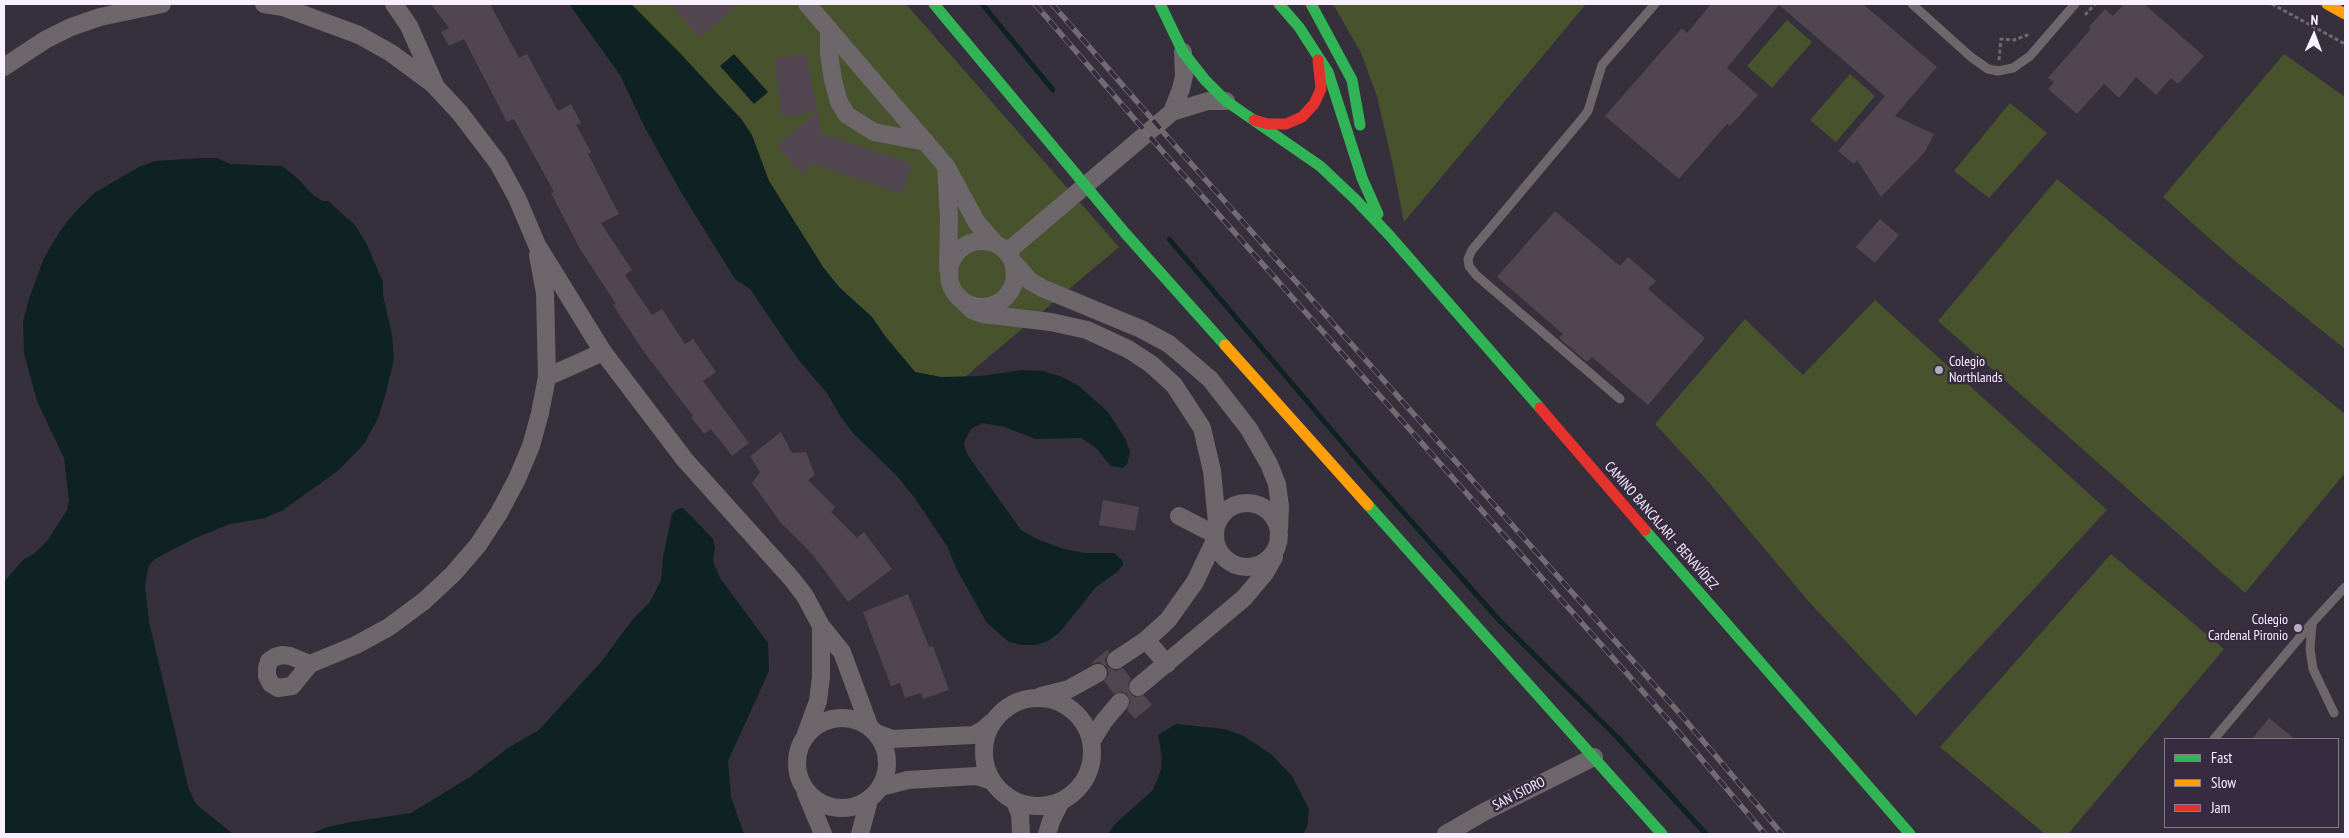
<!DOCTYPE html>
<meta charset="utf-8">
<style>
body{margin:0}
#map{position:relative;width:2349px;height:838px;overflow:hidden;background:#36303c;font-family:"PT Sans Narrow",sans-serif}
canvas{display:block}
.frame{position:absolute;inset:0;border:5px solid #f8f0ff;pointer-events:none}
.legend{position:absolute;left:2164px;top:738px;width:175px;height:90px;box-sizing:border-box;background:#372b41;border:1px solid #847a8d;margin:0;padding:6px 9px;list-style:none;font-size:15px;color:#f8f0ff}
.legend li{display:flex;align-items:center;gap:10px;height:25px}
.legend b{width:25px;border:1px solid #847a8d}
.north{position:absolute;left:2289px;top:10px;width:50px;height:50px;-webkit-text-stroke:4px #372b41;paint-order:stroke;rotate:2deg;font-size:14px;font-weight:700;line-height:20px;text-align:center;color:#f8f0ff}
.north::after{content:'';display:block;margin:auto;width:18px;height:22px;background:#f8f0ff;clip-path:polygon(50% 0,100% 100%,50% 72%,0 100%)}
</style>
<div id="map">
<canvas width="2349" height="838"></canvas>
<div class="frame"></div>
<ul class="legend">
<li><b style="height:6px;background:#30b455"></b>Fast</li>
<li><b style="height:6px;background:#ff9f0a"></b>Slow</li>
<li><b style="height:6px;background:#e5322d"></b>Jam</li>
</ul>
<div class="north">N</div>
</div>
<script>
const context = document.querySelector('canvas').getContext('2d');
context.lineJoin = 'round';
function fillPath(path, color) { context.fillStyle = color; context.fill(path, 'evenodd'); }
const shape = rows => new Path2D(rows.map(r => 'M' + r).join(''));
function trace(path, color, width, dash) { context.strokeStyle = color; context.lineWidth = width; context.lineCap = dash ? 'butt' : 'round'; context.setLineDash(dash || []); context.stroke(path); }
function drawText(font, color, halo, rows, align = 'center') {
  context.font = font + ' "PT Sans Narrow",sans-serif'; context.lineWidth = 5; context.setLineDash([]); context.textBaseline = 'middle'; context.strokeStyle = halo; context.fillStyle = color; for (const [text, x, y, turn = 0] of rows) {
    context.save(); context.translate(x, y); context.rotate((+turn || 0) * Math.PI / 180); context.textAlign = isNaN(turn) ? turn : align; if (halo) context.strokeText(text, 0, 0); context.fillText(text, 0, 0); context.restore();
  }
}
const green = shape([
 [631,4,906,4,1119,247,965,377,941,377,915,372,885,336,872,317,839,287,823,267,769,181,742,120],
 [1333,4,1586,4,1404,222,1393,166,1377,96,1361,53],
 [1787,20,1812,42,1772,88,1747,66],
 [2284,54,2345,97,2345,349,2235,261,2163,197],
 [1850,74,1875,96,1836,142,1810,120],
 [2010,103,2047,133,1989,198,1954,171],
 [2057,179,2345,414,2345,473,2245,593,1938,321],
 [1875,300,2107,510,1916,716,1810,603,1706,479,1655,424,1745,319,1803,375],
 [2111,554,2224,649,2068,834,2045,834,1940,747]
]);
const water = shape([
 [569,4,631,4,680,53,742,120,752,135,769,181,823,267,839,287,872,317,885,336,915,372,941,377,980,376,1022,370,1043,371,1062,377,1079,386,1108,412,1126,440,1130,452,1127,465,1122,468,1111,466,1095,447,1081,438,1035,439,1005,427,983,423,971,429,965,440,964,446,969,457,1021,530,1037,539,1064,549,1085,553,1114,553,1123,561,1123,565,1117,572,1096,587,1060,632,1048,641,1036,645,1022,645,1009,642,987,623,957,570,947,546,914,497,897,476,854,434,840,416,827,393,797,358,750,289,735,279,681,192,645,128,620,75],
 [734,54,768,92,754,104,720,66],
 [203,158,217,158,230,164,282,166,296,177,312,194,322,201,328,201,355,225,367,245,383,282,383,295,392,335,394,359,385,396,378,418,364,444,339,470,283,510,265,518,230,524,193,539,155,559,149,565,145,586,149,622,189,790,197,805,233,834,4,834,4,582,23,560,35,553,48,540,67,510,69,501,64,458,37,401,24,353,23,321,29,299,44,258,60,231,76,211,94,193,139,167,155,161],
 [683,508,713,539,715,548,713,561,720,578,768,643,769,671,728,761,731,797,744,834,310,834,328,827,351,822,411,813,470,777,508,748,539,730,601,662,633,619,650,602,661,580,663,557,672,514,677,509],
 [1176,724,1224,729,1242,735,1271,754,1292,776,1309,809,1307,827,1303,834,1108,834,1115,824,1153,790,1161,770,1162,758,1158,735]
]);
const stream = shape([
 [982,4,1053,90],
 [1169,239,1363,467,1499,620,1616,736,1706,834]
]);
const building = shape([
 [431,4,490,4,519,58,527,54,558,111,571,104,581,123,576,125,591,152,588,154,619,214,601,223,632,270,625,275,652,315,662,309,685,344,693,339,716,372,703,381,749,443,732,456,711,429,704,434,691,417,693,416,644,352,613,305,616,304,580,249,551,193,554,192,514,119,507,122,464,39,449,46,441,32,449,28],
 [670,4,739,4,700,38],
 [1711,4,1863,4,1937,67,1895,116,1934,134,1925,152,1881,197,1857,160,1854,164,1838,151,1885,96,1779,5,1727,68,1758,95,1730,126,1727,124,1679,179,1605,116,1682,28,1687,33],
 [2124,4,2144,4,2204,56,2178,84,2171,78,2156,95,2136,77,2119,98,2104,84,2077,114,2048,89,2054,82,2048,78,2091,29,2089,27,2105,9,2113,16],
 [806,54,821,133,912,164,902,194,814,164,802,174,777,145,817,112,782,117,774,59],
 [1555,211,1620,266,1628,257,1656,281,1648,289,1705,338,1648,405,1592,357,1587,362,1559,338,1563,334,1497,277],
 [1880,219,1899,235,1875,263,1856,247],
 [781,432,792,453,806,452,815,475,808,480,835,507,831,512,857,538,864,532,892,569,848,602,813,555,781,523,752,483,760,472,750,456],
 [1103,500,1139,507,1135,531,1099,525],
 [908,594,929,647,933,646,949,690,923,699,921,693,905,698,900,683,891,686,863,612],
 [1107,650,1109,652,1105,660,1107,666,1116,671,1123,668,1131,679,1128,684,1130,693,1135,697,1144,695,1152,705,1135,719,1127,710,1130,703,1127,694,1121,692,1114,694,1104,681,1109,674,1107,667,1099,662,1090,664],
 [2269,718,2295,739,2252,739]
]);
const path = shape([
 [2272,4,2345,44],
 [2085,15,2095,4],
 [1999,60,2001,39,2014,40,2030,34]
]);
const lane = shape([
 [1912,4,1971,57,1988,69,1998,71,2013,68,2030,56,2075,4],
 [1620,399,1476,275,1469,266,1468,259,1472,250,1582,119,1588,111,1602,65,1655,4],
 [2312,624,2310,649,2313,669,2334,713],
 [2214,739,2312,623,2345,587]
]);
const street = shape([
 [264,4,283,7,359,35,391,53,433,84,460,113,498,163,517,198,537,245,603,352,685,460,791,578,805,596,821,626],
 [394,4,409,26,435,85],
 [807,4,946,166],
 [829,29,829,54,833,80,839,102,847,115,874,132,926,142],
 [4,67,45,40,71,27,100,17,162,4],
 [1172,112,1181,89,1184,76,1183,52],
 '949 274a33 33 0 1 1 66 0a33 33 0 1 1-66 0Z',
 [1007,252,1172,112,1208,101,1226,101],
 [1014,263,1030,281,1042,288,1141,329,1169,344,1210,379,1249,429,1269,464,1277,484,1280,507,1279,529],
 [948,268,949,218,946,166,977,223,994,242],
 [963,301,972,310,983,314,1051,322,1087,330,1128,349,1151,364,1174,385,1202,428,1212,471,1217,523],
 [547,377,603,352],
 '1215 535a32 32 0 1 1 64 0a32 32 0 1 1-64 0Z',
 [1179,516,1214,534],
 [1146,640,1167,664],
 [1116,660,1146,640,1168,620,1195,582,1215,540],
 [310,664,290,656,282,655,275,657,269,661,267,668,267,676,271,684,278,688,292,686,310,664,356,645,389,627,424,601,453,574,478,545,499,513,517,479,531,446,540,413,547,377,545,293,538,255],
 [1138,687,1244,598,1265,573,1274,557],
 [1041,696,1069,689,1098,673],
 '984 752a54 54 0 1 1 108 0a54 54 0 1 1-108 0Z',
 '797 763a45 45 0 1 1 90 0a45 45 0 1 1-90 0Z',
 [876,733,892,739,973,735,983,730,992,722],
 [806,734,818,701,821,677,821,626,842,652,870,728],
 [1091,742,1104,721,1120,702],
 [881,787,908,780,976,776,992,781],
 [806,793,823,834],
 [1014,800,1020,814,1021,834],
 [860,834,869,800],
 [1047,834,1051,821,1061,801],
 [1446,834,1484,812,1594,757]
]);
const fast = shape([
 [934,4,1125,233,1225,345],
 [1160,4,1183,52,1205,80,1226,101,1320,166,1355,199,1390,236,1540,408],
 [1279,4,1299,27,1328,72,1362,178,1378,214],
 [1311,4,1352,80,1360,125],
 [1368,505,1662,834],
 [1645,530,1910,834]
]);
const slow = shape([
 [2327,4,2345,14],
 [1225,345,1368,505]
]);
const jam = shape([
 [1254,120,1268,124,1286,124,1302,117,1314,104,1321,89,1318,60],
 [1540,408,1645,530]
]);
const rail = shape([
 [1035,4,1163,152,1670,722,1765,834],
 [1052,4,1172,142,1681,715,1782,834]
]);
const markers = [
 [1939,370,5,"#b4adbb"],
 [2298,628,5,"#b4adbb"]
];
const poiNames = [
 ["Colegio",1949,362],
 ["Northlands",1949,378],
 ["Colegio",2288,620,"right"],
 ["Cardenal Pironio",2288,636,"right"]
];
const streetNames = [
 ["CAMINO BANCALARI - BENAVÍDEZ",1661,526,49],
 ["SAN ISIDRO",1519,794,-27]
];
fillPath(green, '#48532e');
fillPath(water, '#0e2123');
trace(stream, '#0e2123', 5);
fillPath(building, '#514550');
trace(path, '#6f686f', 3, [4, 2.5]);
trace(lane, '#6d666b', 9);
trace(street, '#6d666b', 18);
trace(fast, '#30b455', 11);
trace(slow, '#ff9f0a', 11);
trace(jam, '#e5322d', 11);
trace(rail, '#726b72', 5.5);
trace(rail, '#372b41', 4, [11]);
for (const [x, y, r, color] of markers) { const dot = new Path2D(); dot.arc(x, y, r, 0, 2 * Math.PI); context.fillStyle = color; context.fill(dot); trace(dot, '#372b41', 2); }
drawText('14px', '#f8f0ff', '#372b41', poiNames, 'left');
drawText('14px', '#f8f0ff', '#372b41', streetNames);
</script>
